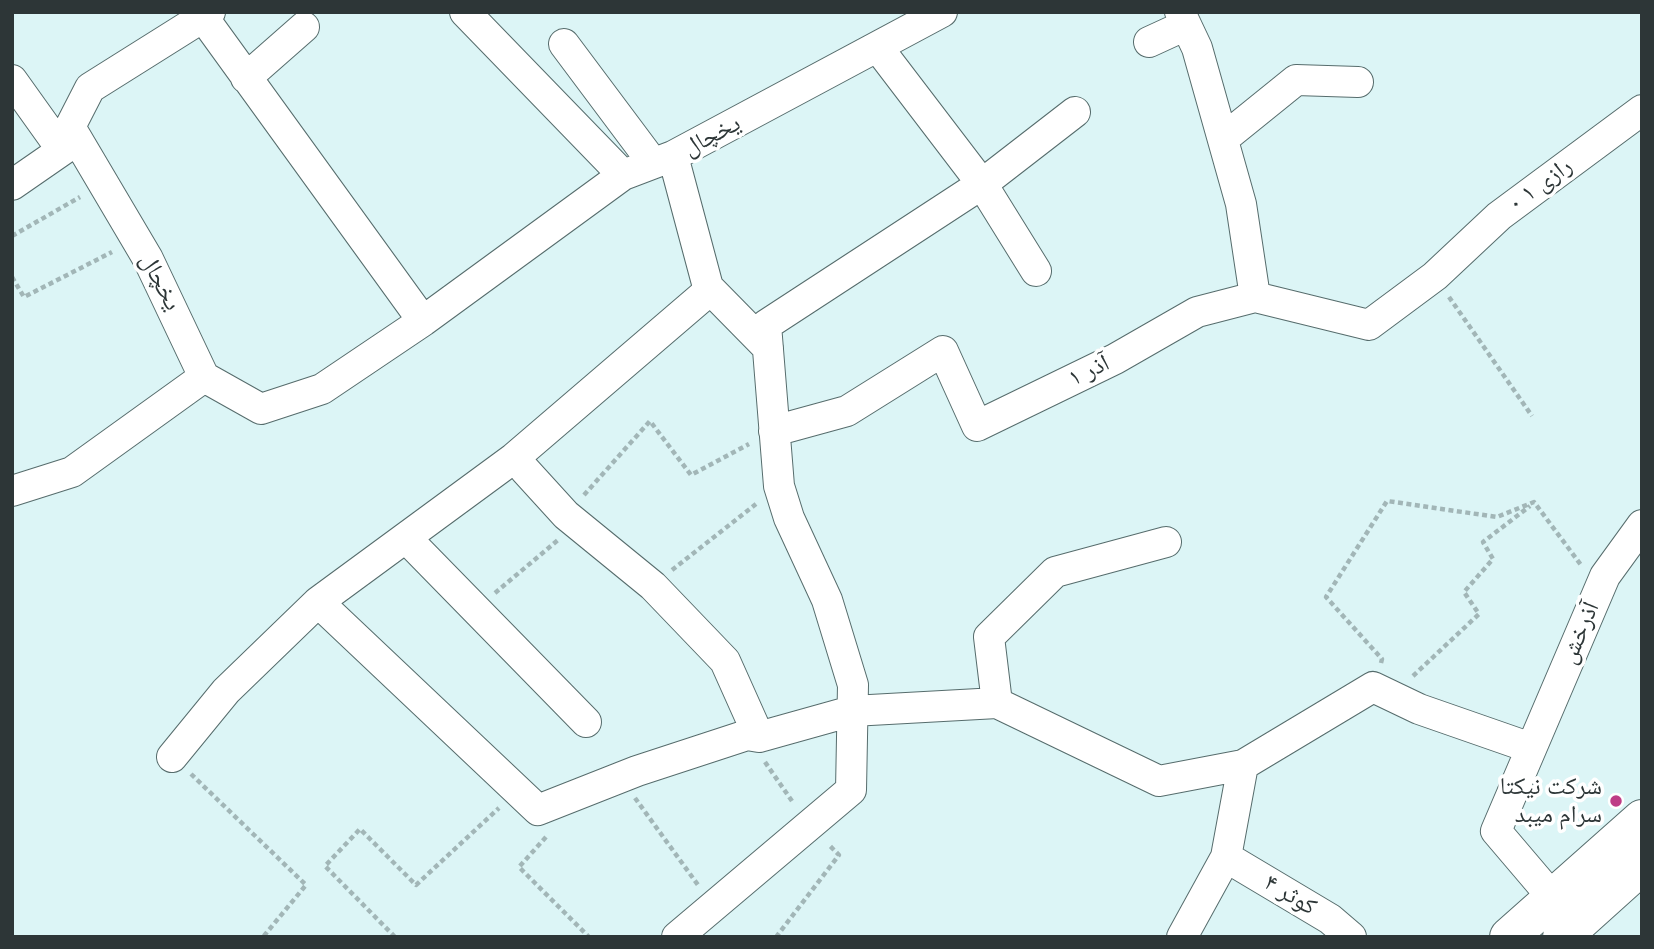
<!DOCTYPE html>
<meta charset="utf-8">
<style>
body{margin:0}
#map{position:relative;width:1654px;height:949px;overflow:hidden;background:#dcf5f6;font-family:"Open Sans",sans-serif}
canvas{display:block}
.frame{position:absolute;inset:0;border:14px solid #2d3637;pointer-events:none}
</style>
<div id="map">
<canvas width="1654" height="949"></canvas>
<div class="frame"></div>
</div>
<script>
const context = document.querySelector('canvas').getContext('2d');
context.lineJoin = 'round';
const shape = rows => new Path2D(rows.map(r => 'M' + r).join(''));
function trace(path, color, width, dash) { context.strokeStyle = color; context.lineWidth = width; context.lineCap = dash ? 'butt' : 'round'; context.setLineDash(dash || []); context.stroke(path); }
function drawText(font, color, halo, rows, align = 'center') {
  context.font = font + ' "Open Sans","Noto Naskh Arabic",sans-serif'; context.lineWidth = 7; context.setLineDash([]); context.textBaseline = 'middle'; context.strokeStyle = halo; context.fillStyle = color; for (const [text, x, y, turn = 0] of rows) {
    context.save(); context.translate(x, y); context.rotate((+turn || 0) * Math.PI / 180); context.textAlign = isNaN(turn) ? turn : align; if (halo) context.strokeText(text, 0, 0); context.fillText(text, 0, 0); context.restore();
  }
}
const path = shape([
 [12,236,80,197],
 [12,277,24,297,112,252],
 [1449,297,1532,416],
 [584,495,650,421,691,475,749,444],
 [672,570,756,504],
 [495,593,558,540],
 [1381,663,1382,659,1326,597,1387,501,1497,517,1534,502,1581,565],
 [1413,676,1479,614,1464,592,1493,559,1483,542,1530,506],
 [765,762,794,804],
 [191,774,306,885,263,937],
 [635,798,698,885],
 [546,837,519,867,589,937],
 [395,937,325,866,360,829,416,885,499,808],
 [776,937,839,855,829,845]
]);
const minor = shape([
 [199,12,203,17,90,88,70,127,148,259,204,377,261,409,322,389,423,321],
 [210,12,203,17,423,321,623,175,673,156,942,12],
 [465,12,623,175],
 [1180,12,1197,48,1241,204,1255,297],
 [1149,42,1186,25],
 [564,44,653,163],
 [879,49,982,184,1036,271],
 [246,78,304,27],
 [12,80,62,150],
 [1223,139,1296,80,1358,82],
 [673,156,708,287,768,348],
 [12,185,77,140],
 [710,290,514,458,318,602,538,810,637,771,747,735,759,737,852,711,997,703,1159,781,1243,765],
 [774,431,847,411,943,351,977,426,1115,359,1197,312,1255,297,1369,325,1435,276,1499,216,1642,110],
 [525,470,566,515,653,586,725,661,759,737],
 [12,491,72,472,204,377],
 [406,538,586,722],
 [997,703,989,637,1055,572,1166,542],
 [172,757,226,691,318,602],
 [1226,857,1330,919,1351,937],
 [1553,898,1496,831,1605,576,1642,525],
 [677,937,851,790,853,685,827,600,789,518,779,486,766,325,982,184,1075,112],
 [1182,937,1226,857,1243,765,1373,687,1419,709,1531,748]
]);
const secondary = shape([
 [1509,937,1642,819],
 [1562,937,1642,865]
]);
const markers = [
 [1616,801,7,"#be3c86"]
];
const streetNames = [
 ["یخچال",712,136,-28],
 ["رازی ۱ ۰",1540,185,-36],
 ["یخچال",160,282,62],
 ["آذر ۱",1089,371,-26],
 ["آذرخش",1580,633,-67],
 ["کوثر ۴",1290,895,31]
];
const poiNames = [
 ["شرکت نیکتا",1602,787],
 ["سرام میبد",1602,815]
];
trace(minor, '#566c6c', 32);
trace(secondary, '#566c6c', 40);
trace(path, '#a2b6b7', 4.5, [5, 3.5]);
trace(minor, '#fff', 30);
trace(secondary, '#fff', 38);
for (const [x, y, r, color] of markers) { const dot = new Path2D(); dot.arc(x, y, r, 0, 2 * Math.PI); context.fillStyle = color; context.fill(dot); trace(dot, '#fff', 2.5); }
drawText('24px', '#2d3637', '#fff', streetNames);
drawText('24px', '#2d3637', '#fff', poiNames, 'right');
</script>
